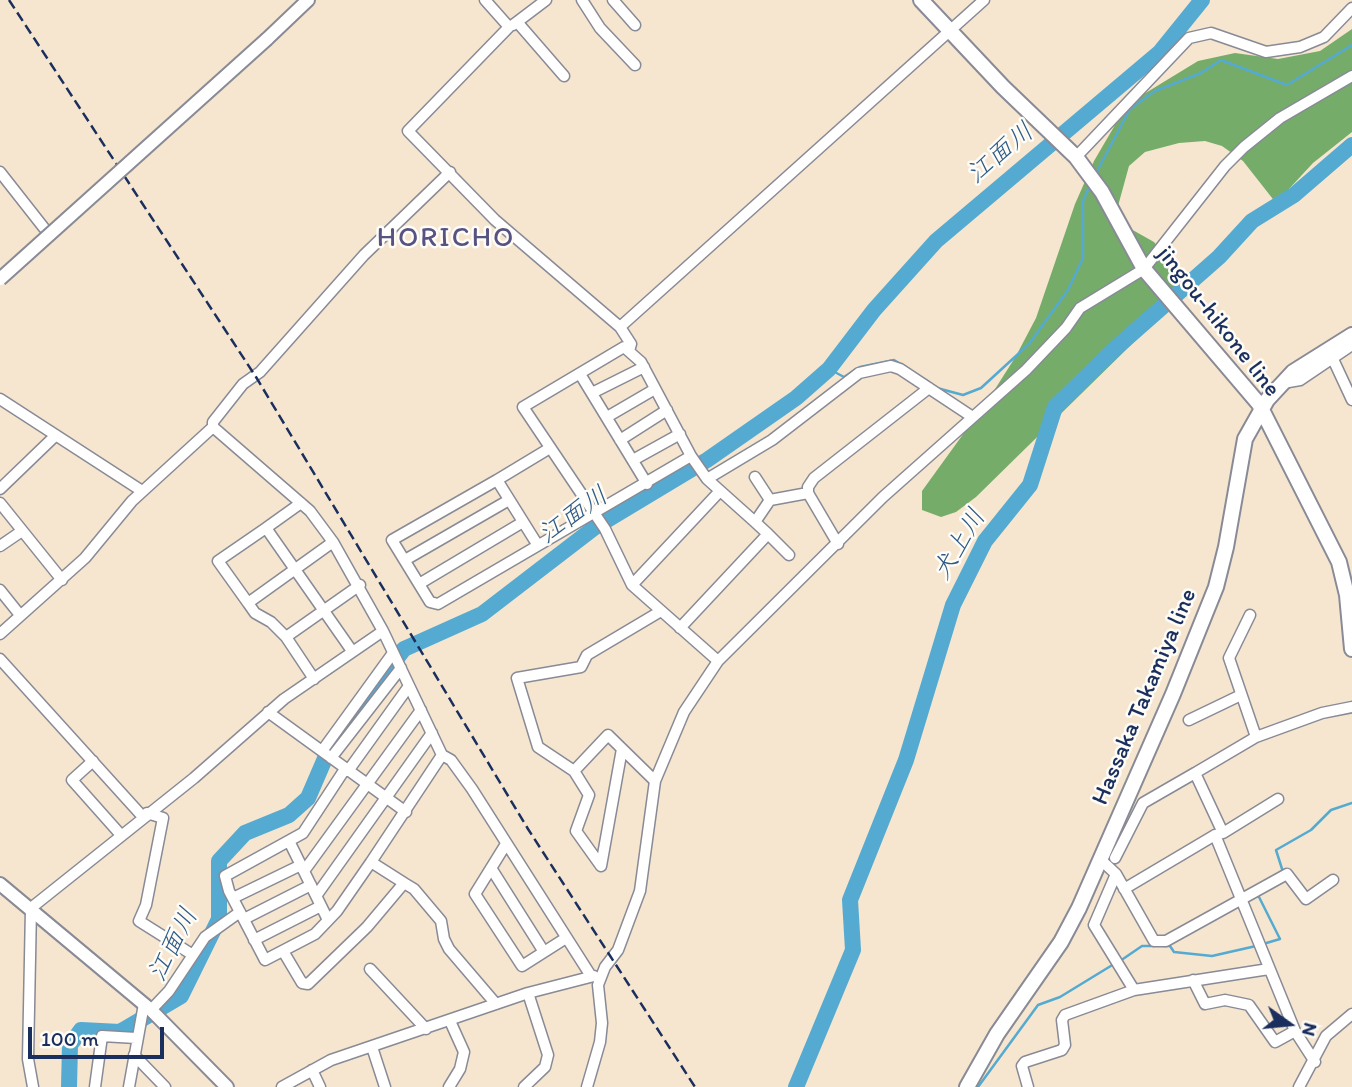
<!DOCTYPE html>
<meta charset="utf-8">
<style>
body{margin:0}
#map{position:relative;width:1352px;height:1087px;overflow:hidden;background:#f6e6cf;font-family:Itim,sans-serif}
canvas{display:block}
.north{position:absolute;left:1254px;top:989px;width:70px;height:70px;-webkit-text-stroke:5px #fdfcf7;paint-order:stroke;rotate:105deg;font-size:19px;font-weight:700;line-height:28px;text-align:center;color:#1b2f5e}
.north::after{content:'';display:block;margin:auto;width:24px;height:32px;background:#1b2f5e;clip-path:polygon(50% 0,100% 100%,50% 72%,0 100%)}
.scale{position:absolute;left:28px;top:1027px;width:136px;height:32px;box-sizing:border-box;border:4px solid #1b2f5e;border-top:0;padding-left:9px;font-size:21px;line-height:24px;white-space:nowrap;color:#1b2f5e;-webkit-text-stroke:5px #fdfcf7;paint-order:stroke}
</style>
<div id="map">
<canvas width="1352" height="1087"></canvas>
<div class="north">N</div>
<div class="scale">100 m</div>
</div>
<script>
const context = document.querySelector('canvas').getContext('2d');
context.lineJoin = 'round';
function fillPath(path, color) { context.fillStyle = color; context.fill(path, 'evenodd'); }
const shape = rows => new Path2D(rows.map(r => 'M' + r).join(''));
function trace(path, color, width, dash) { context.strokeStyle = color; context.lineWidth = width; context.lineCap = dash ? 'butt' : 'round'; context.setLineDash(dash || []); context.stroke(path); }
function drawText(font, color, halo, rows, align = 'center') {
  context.font = font + ' Itim,"Klee One",sans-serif'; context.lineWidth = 5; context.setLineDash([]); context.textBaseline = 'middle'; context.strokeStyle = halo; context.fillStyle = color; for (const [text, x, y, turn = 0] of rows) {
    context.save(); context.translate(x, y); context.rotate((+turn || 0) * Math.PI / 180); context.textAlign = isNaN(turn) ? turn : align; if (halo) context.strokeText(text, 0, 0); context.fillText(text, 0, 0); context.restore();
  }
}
const forest = shape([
 [1352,29,1352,132,1313,163,1276,203,1243,161,1222,146,1205,141,1179,143,1145,152,1129,166,1118,206,1122,224,1154,242,1178,271,1186,291,976,497,956,512,941,517,922,510,922,491,990,397,1016,356,1036,318,1075,204,1094,161,1115,125,1139,97,1198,61,1235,53,1278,59,1320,51]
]);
const stream = shape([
 [1096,173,1130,109,1155,91,1201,73,1221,60,1287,85,1352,45],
 [829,369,844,377,860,367,894,360,929,382],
 [937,388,963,395,981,388,1029,344,1068,290,1083,258,1083,201,1090,185],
 [1283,872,1276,850,1311,830,1331,810,1352,803],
 [1257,893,1280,939,1263,944],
 [1164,946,1170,946,1174,952,1212,956,1256,946],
 [1120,961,1142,946,1154,946],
 [978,1087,1038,1005,1060,997,1114,964]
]);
const river = shape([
 [351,717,404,649,482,614,594,528,707,460,796,398,829,369,874,310,936,241,1160,52,1202,0],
 [69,1087,70,1045,81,1030,120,1032,181,996,219,919,219,861,245,833,289,815,308,798,333,740],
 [796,1087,853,950,850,900,906,760,953,605,985,541,1030,485,1055,407,1118,346,1219,257,1252,221,1294,195,1352,145]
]);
const minor = shape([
 [485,0,509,27,408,131,495,220,620,327,631,344,629,351],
 [582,0,600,28,635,65],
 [613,0,635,25],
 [518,23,564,76],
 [513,25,546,0],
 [1076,157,1189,38,1211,33,1266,52,1300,47,1324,37,1352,8],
 [0,172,44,228],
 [620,327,984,0],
 [1332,357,1352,400],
 [580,374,647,484],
 [1283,383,1300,380,1352,345],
 [592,393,644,367],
 [0,399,142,491],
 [607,417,655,389],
 [213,427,310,511,333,542,383,631,442,755],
 [620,440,667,410],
 [633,460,680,434],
 [755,477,770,500],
 [707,479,772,440,859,373,891,366,900,369,971,416],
 [497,480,392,540,430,602,438,604,691,456],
 [0,489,55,436],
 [0,503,62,580],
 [266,528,301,503],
 [768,534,789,555],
 [537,544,497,480,550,448],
 [838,544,808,493,808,487,814,478,929,388],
 [0,546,22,531],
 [405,560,509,500],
 [419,584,523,522],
 [632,585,605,529,523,407,624,347,641,362,691,456,707,479,755,522,770,500,808,493],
 [0,590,20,615],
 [248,603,218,561,266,528,352,651],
 [1250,615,1229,658,1256,737],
 [680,628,768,534,755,522],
 [0,634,85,558,132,501,213,427,213,422,243,384,260,372,364,255,450,172],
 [286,637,360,585],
 [0,659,143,817],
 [718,661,632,585,720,491],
 [314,679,286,637,271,622,255,613,248,603,333,542],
 [268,712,406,812],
 [1189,720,1241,695],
 [622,749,601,866,576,831,589,795,574,771,608,735,655,781],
 [322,751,393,653],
 [331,758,401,668],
 [93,761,72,780,120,834],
 [345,769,303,833,225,876,229,891,265,960,315,934,337,911,371,862],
 [348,771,409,686],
 [574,771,538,747,517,678,581,667,587,655,661,611],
 [147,813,163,818,146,905,139,921,193,955],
 [1223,833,1278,799],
 [1215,835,1295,1031,1315,1062],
 [290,843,328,920],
 [506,844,475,894,522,966,566,938],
 [1115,858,1143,803,1195,773],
 [1101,860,1116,874,1154,941,1166,941,1287,874,1306,899,1333,880],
 [491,868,544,952],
 [304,871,421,710],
 [1116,874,1094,925,1134,990],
 [404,883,414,889,441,921,444,939,449,949,496,1004],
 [1124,889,1215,835,1223,833,1195,773,1256,737,1322,713,1352,707],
 [316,896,432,733],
 [233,898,301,865],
 [244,919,311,885],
 [254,940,321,906],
 [283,951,302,983,308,984,367,927,404,883,371,862,442,755,451,760,472,789,591,976],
 [370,969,426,1029],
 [1193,980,1205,1004,1225,1000,1249,1005,1275,1042,1295,1031],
 [151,1010,169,991,205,937,240,912],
 [372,1047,385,1087],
 [134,1055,165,1087],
 [312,1070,320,1087],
 [33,1087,28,1059,31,908,194,778,284,699,383,631],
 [95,1087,102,1036,136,1038],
 [129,1087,144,1004],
 [282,1087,331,1060,528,993,594,976],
 [449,1087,460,1069,464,1052,450,1021],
 [524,1087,545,1067,548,1055,528,993],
 [587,1087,600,1042,602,1023,598,985,605,967,618,950,640,891,655,781,684,712,718,661,883,497,1026,370,1066,328,1080,308,1144,269,1225,166,1244,147,1280,118,1352,76],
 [1028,1087,1022,1066,1025,1062,1062,1050,1065,1045,1062,1020,1065,1015,1134,990,1269,969],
 [1299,1087,1326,1036,1352,1014]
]);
const tertiary = shape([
 [267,39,308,0],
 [0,884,151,1010,227,1087]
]);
const secondary = shape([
 [921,0,1003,87,1076,157,1102,192,1144,269,1259,404,1339,562,1347,595,1352,649],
 [967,1087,997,1034,1061,942,1079,908,1173,694,1216,587,1226,547,1245,439,1267,400,1293,372,1352,335]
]);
const rail = shape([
 [9,0,256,377,528,829,695,1087]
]);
const tertiaryBridge = shape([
 [0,279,267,39]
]);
const streetNames = [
 ["jingou-hikone line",1218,322,52],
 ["Hassaka Takamiya line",1145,697,-67]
];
const waterNames = [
 ["江面川",1001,154,-40],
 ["江面川",574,516,-35],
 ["犬上川",960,545,-59],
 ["江面川",174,945,-63]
];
const quarterNames = [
 ["HORICHO",446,239]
];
fillPath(forest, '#76ac6a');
trace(stream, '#55aad1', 2.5);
trace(river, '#55aad1', 16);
trace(minor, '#888a96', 13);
trace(tertiary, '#888a96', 16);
trace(secondary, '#888a96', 18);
trace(minor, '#fff', 10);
trace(tertiary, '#fff', 12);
trace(secondary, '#fff', 14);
trace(rail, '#1b2f5e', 2.5, [10, 5]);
trace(tertiaryBridge, '#888a96', 16, []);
trace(tertiaryBridge, '#fff', 12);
drawText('24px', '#1b2f5e', '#fdfcf7', streetNames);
drawText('italic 26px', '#2f5a86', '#fdfcf7', waterNames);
context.letterSpacing = '2px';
drawText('28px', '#565282', '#fdfcf7', quarterNames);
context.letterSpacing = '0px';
</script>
